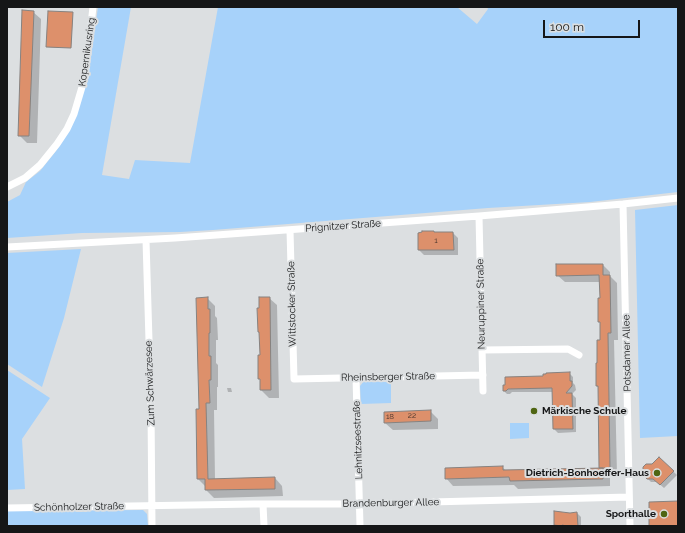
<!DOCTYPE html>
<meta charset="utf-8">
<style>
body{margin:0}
#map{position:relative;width:685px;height:533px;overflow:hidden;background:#dcdfe1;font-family:Raleway,sans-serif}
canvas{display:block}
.frame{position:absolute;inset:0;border:8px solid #151617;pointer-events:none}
.scale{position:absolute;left:543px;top:20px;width:97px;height:18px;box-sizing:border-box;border:2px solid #151617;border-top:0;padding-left:5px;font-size:12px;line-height:14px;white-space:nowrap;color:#151617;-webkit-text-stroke:3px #dcdfe1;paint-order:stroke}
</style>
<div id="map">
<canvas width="685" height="533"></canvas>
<div class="frame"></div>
<div class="scale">100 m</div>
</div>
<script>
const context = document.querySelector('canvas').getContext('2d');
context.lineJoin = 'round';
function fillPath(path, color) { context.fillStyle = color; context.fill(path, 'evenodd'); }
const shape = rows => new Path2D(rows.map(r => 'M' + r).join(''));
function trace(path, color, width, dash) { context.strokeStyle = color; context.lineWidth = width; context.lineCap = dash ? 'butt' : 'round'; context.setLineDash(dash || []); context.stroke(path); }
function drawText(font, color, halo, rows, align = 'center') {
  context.font = font + ' Raleway,sans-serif'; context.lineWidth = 4; context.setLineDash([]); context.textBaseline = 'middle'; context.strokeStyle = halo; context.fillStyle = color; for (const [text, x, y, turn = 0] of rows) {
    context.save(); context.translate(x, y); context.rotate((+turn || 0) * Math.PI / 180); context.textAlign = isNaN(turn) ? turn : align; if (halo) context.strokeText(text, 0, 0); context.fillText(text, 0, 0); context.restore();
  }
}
const green = shape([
 [98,7,131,7,102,175,129,179,135,160,190,163,218,7,457,7,477,24,488,9,487,7,678,7,678,192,590,202,488,208,213,230,180,232,82,233,7,238,7,202,20,195,26,182,40,171,56,151,71,127,91,56],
 [678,205,678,436,640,438,635,210],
 [81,249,64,318,42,387,7,364,7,253],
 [7,370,50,398,22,439,25,489,7,490],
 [364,381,388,382,391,384,391,403,361,404,360,386],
 [510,423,529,423,529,438,510,439],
 [143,510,147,514,148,526,7,526,7,511]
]);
const shadow = shape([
 [33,12,41,19,37,143,27,143,19,135],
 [72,13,73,14,71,48,48,47,47,46],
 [435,233,453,233,458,238,458,255,424,255,419,250],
 [603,265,610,272,610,276,617,283,618,340,614,340,617,475,608,475,610,477,610,486,518,489,514,485,453,486,446,478,503,468,507,471,602,469,600,468,599,388,597,386,597,364,598,364,601,340,601,323,599,321,601,299,600,282,565,282,557,275],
 [207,298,215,306,215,316,217,318,218,340,216,340,216,363,218,365,218,387,217,387,217,410,214,410,215,480,275,478,282,486,283,496,214,498,206,490,206,487,198,479,197,410,200,410],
 [269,298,277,305,279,398,269,398,261,390,261,356],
 [569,373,573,377,573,383,575,385,576,390,572,394,576,398,576,432,558,433,554,429,553,392,512,392,510,394,507,394,504,391,504,386,544,377],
 [227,388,231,388,232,392,228,392],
 [430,411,438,419,438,429,393,430,385,423],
 [659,458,677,475,664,488,657,482,651,482,644,475],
 [577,513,581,517,581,526,556,526,555,525,570,514]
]);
const building = shape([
 [22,10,34,11,29,136,18,136,22,10],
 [48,11,73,12,71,48,46,47,48,11],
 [422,231,434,231,434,232,453,232,454,250,418,250,418,233,422,232,422,231],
 [556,264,603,264,603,275,610,275,611,333,608,333,610,468,599,468,598,386,596,386,596,363,597,363,597,340,600,340,600,322,598,322,598,298,600,298,599,275,556,276,556,264],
 [208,297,208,309,210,309,210,333,209,333,209,356,211,356,211,380,209,380,210,403,206,403,208,479,275,477,275,489,205,490,205,479,197,479,196,409,199,409,196,298,208,297],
 [259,297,270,297,271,390,260,390,260,379,258,379,258,355,260,355,259,332,258,332,257,308,259,308,259,297],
 [570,372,570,381,572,381,572,386,566,393,572,393,573,429,553,429,552,388,508,389,506,391,503,391,503,385,505,385,505,377,543,376,543,374,546,374,546,373,570,372],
 [431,410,431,421,384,423,384,412,431,410],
 [659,457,674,471,660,485,653,479,647,479,643,475,643,467,646,464,652,464,659,457],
 [503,466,503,470,603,468,603,479,510,481,509,477,445,479,445,468,503,466],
 [678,501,678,526,649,526,649,502,678,501],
 [554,511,570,513,577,512,578,526,567,526,562,525,562,526,554,525,554,511]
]);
const minor = shape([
 [7,187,25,178,40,165,57,144,67,129,74,114,85,77,93,7],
 [623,204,630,526],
 [479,216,483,391],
 [290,230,294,379,483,375],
 [146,240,151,408,152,526],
 [7,247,175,238,479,216,623,204,678,198],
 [482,350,568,349,579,355],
 [356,377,360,526],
 [263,504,264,526],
 [7,508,254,504,351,504,629,497]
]);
const markers = [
 [534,411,4,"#4f6513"],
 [657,473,4,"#4f6513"],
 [664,514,4,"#4f6513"]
];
const numberNames = [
 ["1",436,241],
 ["22",412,416],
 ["18",390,417]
];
const streetNames = [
 ["Kopernikusring",87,52,-82],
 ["Prignitzer Straße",343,226,-4],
 ["Wittstocker Straße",292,304,-91],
 ["Neuruppiner Straße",481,304,-91],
 ["Potsdamer Allee",627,353,-91],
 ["Rheinsberger Straße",388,377,-1],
 ["Zum Schwärzesee",150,383,-92],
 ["Lehnitzseestraße",358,440,-92],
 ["Brandenburger Allee",391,503,-1],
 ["Schönholzer Straße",79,507,-1]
];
const poiNames = [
 ["Märkische Schule",542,411,"left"],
 ["Dietrich-Bonhoeffer-Haus",649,473],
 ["Sporthalle",656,514]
];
fillPath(green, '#a7d2fa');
fillPath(shadow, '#0003');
fillPath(building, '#dd906b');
trace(building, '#868280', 1);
trace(minor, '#fff', 7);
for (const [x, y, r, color] of markers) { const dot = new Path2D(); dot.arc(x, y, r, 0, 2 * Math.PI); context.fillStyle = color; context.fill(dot); trace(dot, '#dcdfe1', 1.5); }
drawText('8px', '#47342c', null, numberNames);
drawText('10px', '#151617', '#dcdfe1', streetNames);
drawText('bold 10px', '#151617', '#dcdfe1', poiNames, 'right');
</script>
